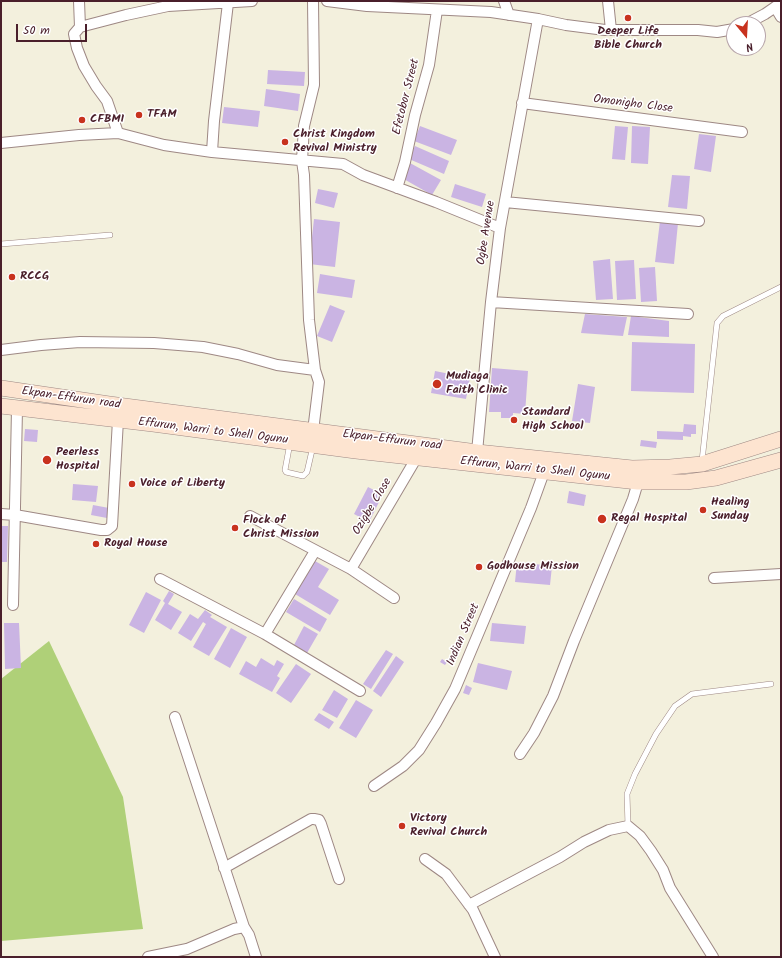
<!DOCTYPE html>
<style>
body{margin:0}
#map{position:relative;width:782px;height:958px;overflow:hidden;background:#f3f0dd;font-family:Kalam,sans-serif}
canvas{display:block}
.frame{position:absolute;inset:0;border:2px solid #4a1f2b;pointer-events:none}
.north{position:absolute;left:726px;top:16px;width:40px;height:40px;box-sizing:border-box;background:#fff;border:1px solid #b7a5aa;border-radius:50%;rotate:162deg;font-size:11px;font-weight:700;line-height:16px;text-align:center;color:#4a1f2b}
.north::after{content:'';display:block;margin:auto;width:14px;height:18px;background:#c8321e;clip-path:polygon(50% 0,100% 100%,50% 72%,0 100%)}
.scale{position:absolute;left:16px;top:24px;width:71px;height:18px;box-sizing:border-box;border:2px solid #4a1f2b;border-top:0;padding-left:5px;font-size:12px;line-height:14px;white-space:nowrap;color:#4a1f2b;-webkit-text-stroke:3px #fff;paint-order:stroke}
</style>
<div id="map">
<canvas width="782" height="958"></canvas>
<div class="frame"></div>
<div class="north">N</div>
<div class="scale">50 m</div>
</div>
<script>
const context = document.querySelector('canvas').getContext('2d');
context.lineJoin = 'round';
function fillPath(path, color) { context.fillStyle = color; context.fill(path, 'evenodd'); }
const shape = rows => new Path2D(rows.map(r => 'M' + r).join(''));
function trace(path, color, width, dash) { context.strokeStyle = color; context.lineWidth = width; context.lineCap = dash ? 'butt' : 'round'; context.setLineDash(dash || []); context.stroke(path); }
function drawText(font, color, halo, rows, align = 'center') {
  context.font = font + ' Kalam,sans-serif'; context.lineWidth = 3; context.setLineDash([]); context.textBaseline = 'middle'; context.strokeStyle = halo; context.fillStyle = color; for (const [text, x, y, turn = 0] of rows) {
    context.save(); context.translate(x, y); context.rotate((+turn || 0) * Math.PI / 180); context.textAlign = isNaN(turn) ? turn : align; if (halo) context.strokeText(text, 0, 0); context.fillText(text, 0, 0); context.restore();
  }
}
const green = shape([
 [49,641,123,797,143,929,1,941,1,679]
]);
const building = shape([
 [268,70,305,72,304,86,267,84],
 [266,89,300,94,298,111,264,106],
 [224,107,260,111,258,127,222,123],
 [420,126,457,140,451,155,414,141],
 [615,126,628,127,625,160,612,159],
 [632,126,650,127,648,164,631,163],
 [699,134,716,136,711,172,694,169],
 [415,146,449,161,444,174,409,159],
 [410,163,441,180,432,195,402,178],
 [672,175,690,176,687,209,668,207],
 [455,184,486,194,482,207,451,197],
 [318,189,338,193,334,208,315,203],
 [314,219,340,222,335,267,309,264],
 [660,221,678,223,674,264,655,262],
 [610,259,613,299,596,300,593,261],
 [634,260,636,299,617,300,615,261],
 [655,267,657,301,641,302,639,268],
 [320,274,355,280,352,298,317,293],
 [330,305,345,311,332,342,317,336],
 [585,314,627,317,623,336,581,333],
 [631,316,669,321,669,337,628,335],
 [632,342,695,344,694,393,631,391],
 [492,368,528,371,525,414,513,413,513,418,501,418,501,412,489,412],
 [435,371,470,378,466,399,431,393],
 [578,384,595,387,590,423,572,421],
 [684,424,696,425,696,434,691,434,691,437,683,436,683,440,657,439,657,431,683,432],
 [25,429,38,430,37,442,24,441],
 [641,440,657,442,656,448,640,446],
 [73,484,98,486,96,502,72,500],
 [368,487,378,492,377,496,381,498,369,522,354,514],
 [569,491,586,495,584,506,567,503],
 [93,505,109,508,107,518,91,515],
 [1,526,8,526,7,562,1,562],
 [315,561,329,569,318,587,339,600,330,615,295,594],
 [517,562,552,566,550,585,515,582],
 [169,591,174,594,168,604,182,612,171,630,155,620,165,603,163,601],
 [146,592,161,600,144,633,129,625],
 [294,599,327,619,320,632,286,612],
 [205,610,212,615,210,617,227,627,209,656,193,647,206,624,203,622,191,641,178,633,190,614,198,619],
 [4,623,19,623,21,668,5,669],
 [492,623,526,626,524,644,490,641],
 [304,626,318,634,307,653,294,645],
 [231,628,247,637,230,668,214,659],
 [386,650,393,654,371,689,363,684],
 [396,656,404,662,381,697,373,691],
 [261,658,274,666,277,660,284,664,277,676,280,678,272,692,239,674,246,661,256,667],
 [442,659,447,662,445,665,440,662],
 [478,663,512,671,507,690,473,682],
 [296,664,311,674,291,703,276,693],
 [466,685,472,688,469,695,463,693],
 [334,690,348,699,337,718,322,710],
 [356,700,373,710,356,738,339,728],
 [319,713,334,722,329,729,314,720]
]);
const service = shape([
 [1,244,110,235],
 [290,443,285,470,286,472,303,476,307,472,313,446],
 [702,461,717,323,723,316,781,287],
 [628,826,627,794,635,774,656,734,675,706,692,694,771,684]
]);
const minor = shape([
 [79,1,80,27,74,34,77,48,84,66,96,86,107,101,118,133],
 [327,1,367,6,491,12,538,19,566,25,605,30,698,30,717,32,734,29],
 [504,1,509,15],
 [608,1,611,30],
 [775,7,781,17],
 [746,24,765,14,781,3],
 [80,27,126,15,168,6,252,1],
 [522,103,742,132],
 [1,143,79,135,118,133,164,145,212,152,343,164,363,175,436,202,500,228],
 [212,152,214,121,228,3],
 [397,188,405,162,415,115,429,65,437,10],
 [505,202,699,221],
 [491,302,688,314],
 [1,350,41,345,80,342,154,343,203,347,238,354,277,365,315,370],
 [313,431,319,382,315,370,309,320,304,175,302,161,304,126,314,85,313,1],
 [477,452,491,302,500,228,538,19],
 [1,514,15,515,101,530,107,530,112,526,118,420],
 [250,516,351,569,394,598],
 [351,569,417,457],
 [714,578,781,574],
 [160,579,265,634,360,691],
 [13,605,17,409],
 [265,634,315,551],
 [175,717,244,927,249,935,256,957],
 [520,754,534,733,553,696,574,641,633,499,638,482],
 [374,786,403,766,419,750,436,723,455,689,531,508,544,472],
 [425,859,446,874,473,910,495,957],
 [224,868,311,819,314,819,319,820,321,824,339,879],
 [469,905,560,857,584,842,609,830,628,826,640,836,651,851,663,870,670,888,713,957],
 [148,957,187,949,234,929,244,927]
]);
const secondary = shape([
 [1,388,109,404,477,452,632,468,670,467,702,464,781,439],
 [1,406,153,424,356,451,638,482,686,482,716,478,781,460]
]);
const markers = [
 [628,18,4,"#c8321e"],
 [139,115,4,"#c8321e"],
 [82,120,4,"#c8321e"],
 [285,142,4,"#c8321e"],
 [12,277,4,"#c8321e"],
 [437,384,5,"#c8321e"],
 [514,420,4,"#c8321e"],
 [47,460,5,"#c8321e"],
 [132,484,4,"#c8321e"],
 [703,510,4,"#c8321e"],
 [602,519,5,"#c8321e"],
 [235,528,4,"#c8321e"],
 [96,544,4,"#c8321e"],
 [479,567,4,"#c8321e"],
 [402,826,4,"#c8321e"]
];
const poiNames = [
 ["Deeper Life",628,32,"center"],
 ["Bible Church",628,46,"center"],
 ["TFAM",147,115],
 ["CFBMI",90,120],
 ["Christ Kingdom",293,135],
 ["Revival Ministry",293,149],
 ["RCCG",20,277],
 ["Mudiaga",446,377],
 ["Faith Clinic",446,391],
 ["Standard",522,413],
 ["High School",522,427],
 ["Peerless",56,453],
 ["Hospital",56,467],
 ["Voice of Liberty",140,484],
 ["Healing",711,503],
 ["Sunday",711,517],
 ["Regal Hospital",611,519],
 ["Flock of",243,521],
 ["Christ Mission",243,535],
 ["Royal House",104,544],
 ["Godhouse Mission",487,567],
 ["Victory",410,819],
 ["Revival Church",410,833]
];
const streetNames = [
 ["Efetobor Street",407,97,-76],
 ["Omonigho Close",633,105,7],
 ["Ogbe Avenue",487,233,-81],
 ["Ekpan-Effurun road",71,399,8],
 ["Effurun, Warri to Shell Ogunu",213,432,7],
 ["Ekpan-Effurun road",392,441,7],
 ["Effurun, Warri to Shell Ogunu",535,470,6],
 ["Ozigbe Close",373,507,-59],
 ["Indian Street",464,635,-67]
];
fillPath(green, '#afd078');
fillPath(building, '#cab4e3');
trace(service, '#9e8884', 6);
trace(minor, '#9e8884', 12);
trace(secondary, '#9e8884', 16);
trace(service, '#fff', 5);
trace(minor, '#fff', 10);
trace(secondary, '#fde4d0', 15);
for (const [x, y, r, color] of markers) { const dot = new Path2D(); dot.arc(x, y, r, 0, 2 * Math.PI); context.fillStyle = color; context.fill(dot); trace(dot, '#fff', 1.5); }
drawText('bold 12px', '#4a1f2b', '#fff', poiNames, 'left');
drawText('12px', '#4a1f2b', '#fff', streetNames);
</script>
